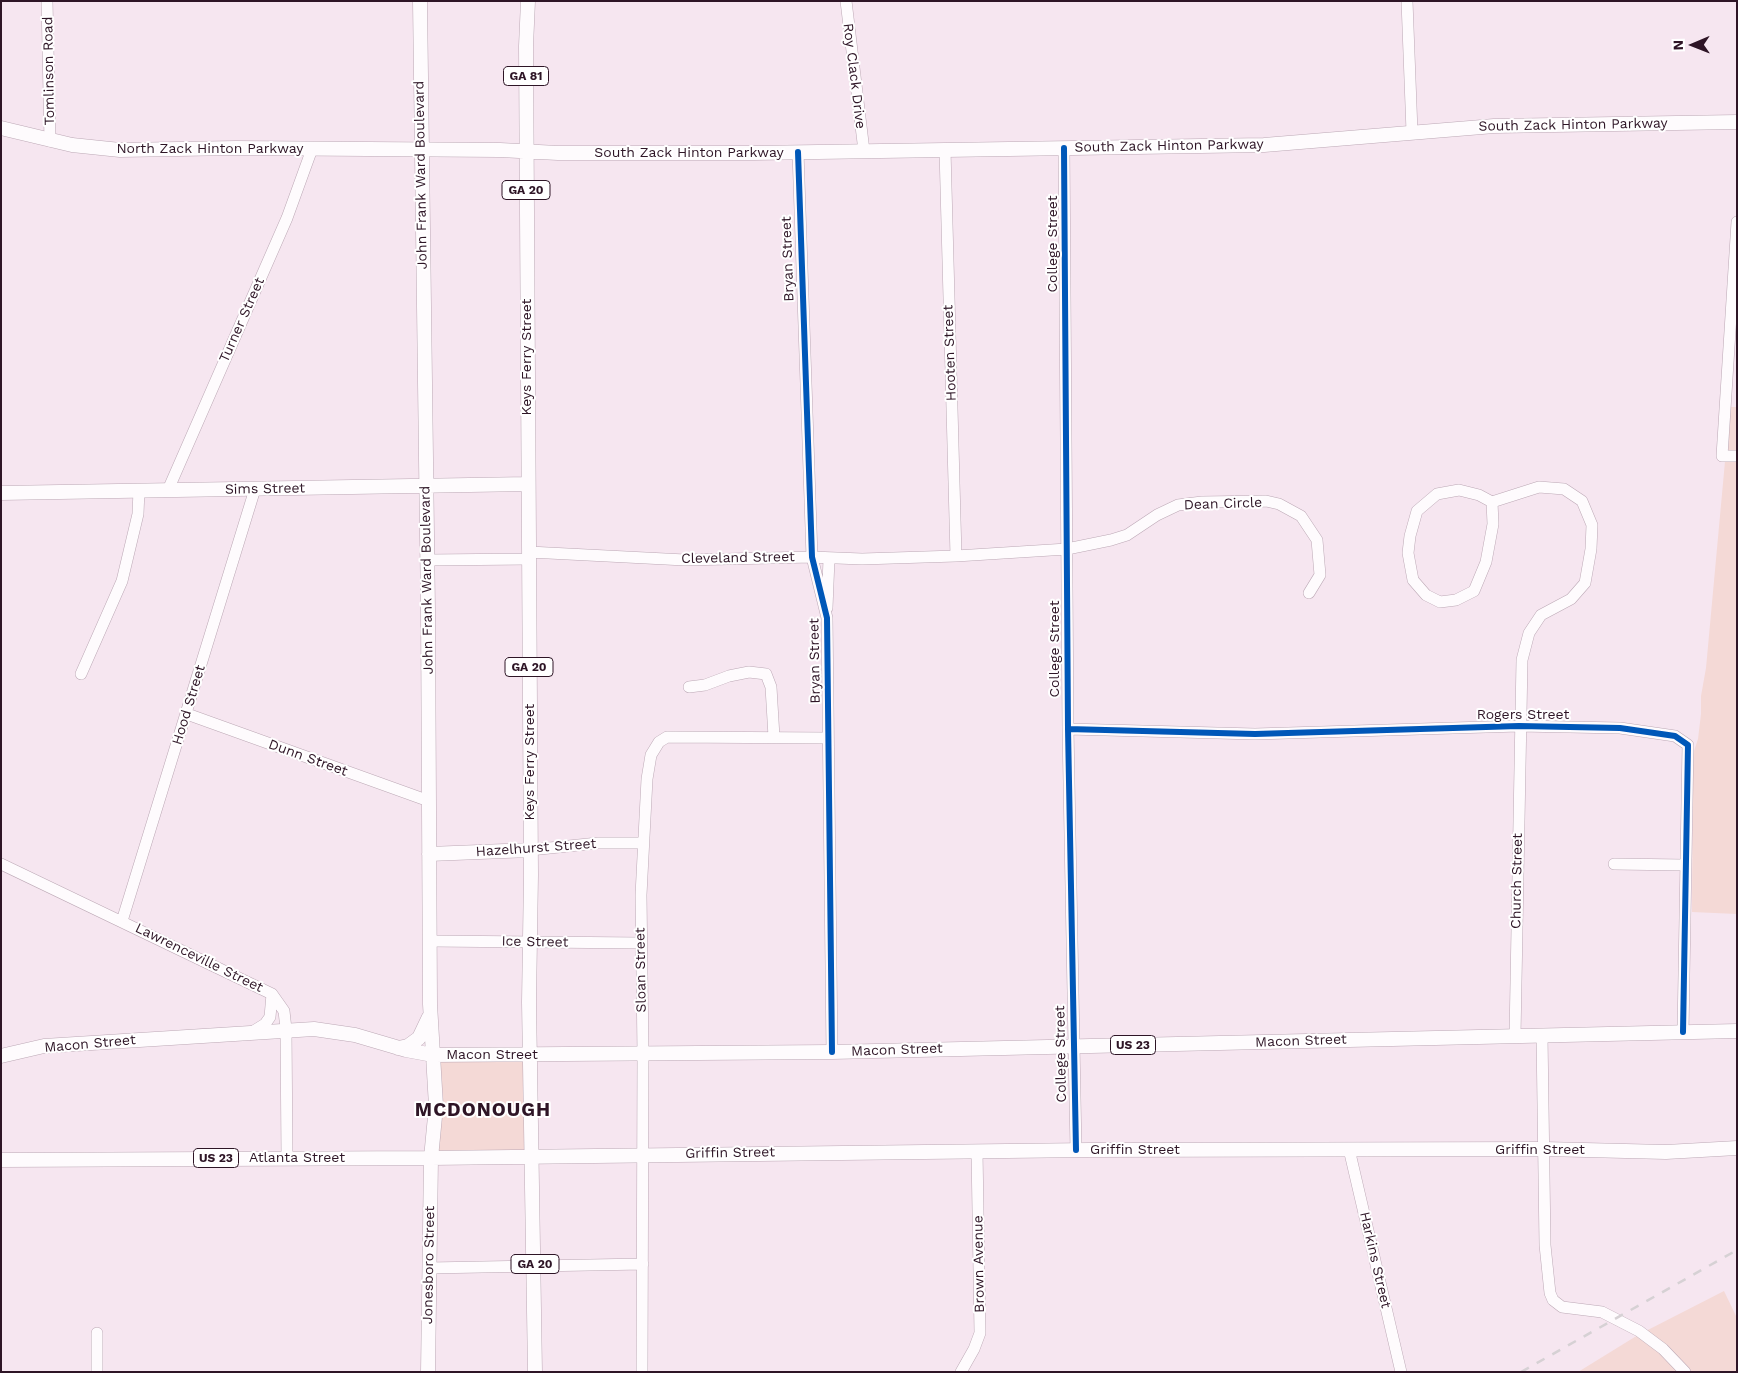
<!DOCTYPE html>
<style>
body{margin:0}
#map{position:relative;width:1738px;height:1373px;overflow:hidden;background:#f6e6f0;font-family:"Work Sans",sans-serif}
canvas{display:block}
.frame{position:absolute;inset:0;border:2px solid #2e1526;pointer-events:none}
.north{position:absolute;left:1668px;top:20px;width:50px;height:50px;-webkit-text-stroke:4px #fff;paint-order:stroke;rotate:269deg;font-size:14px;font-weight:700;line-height:20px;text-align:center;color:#2e1526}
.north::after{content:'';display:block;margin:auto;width:18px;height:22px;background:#2e1526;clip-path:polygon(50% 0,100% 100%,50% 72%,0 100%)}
</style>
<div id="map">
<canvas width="1738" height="1373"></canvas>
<div class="frame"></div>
<div class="north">N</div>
</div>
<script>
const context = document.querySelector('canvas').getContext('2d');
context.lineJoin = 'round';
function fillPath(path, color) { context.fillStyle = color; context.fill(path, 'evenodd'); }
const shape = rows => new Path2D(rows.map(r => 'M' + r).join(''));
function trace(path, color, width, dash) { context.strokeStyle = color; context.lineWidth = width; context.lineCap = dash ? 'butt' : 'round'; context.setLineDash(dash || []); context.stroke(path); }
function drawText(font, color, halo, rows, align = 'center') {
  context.font = font + ' "Work Sans",sans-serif'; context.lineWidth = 4; context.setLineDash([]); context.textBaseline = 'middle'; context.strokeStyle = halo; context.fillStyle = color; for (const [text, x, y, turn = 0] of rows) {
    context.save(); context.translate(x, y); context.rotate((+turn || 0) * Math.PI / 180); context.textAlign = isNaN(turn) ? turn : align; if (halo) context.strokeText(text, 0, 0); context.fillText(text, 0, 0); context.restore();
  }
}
const green = shape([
 [1730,407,1737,407,1737,914,1692,912,1693,754,1698,739,1701,714,1701,696,1706,668],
 [530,1054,533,1156,431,1158,433,1055],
 [1724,1291,1737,1318,1737,1372,1578,1372,1638,1335]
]);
const minor = shape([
 [47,1,50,141],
 [846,1,864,151],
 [1407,1,1412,132],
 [1064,148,1068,729,1076,1150],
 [945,150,956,556],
 [798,152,812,557,827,618,832,1052],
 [1737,222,1722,456,1737,456],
 [168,490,287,218,312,149],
 [1459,490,1479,495,1492,502,1493,524,1486,562,1474,591,1456,600,1440,602,1426,595,1413,580,1408,553,1410,536,1417,511,1437,494,1459,490],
 [1492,502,1539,487,1564,489,1582,501,1592,525,1591,549,1585,583,1571,599,1541,615,1529,633,1522,660,1515,1036],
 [529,552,685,560,812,557,862,559,956,556,1067,549,1111,540,1127,535,1157,515,1178,505,1202,502,1266,501,1279,504,1301,516,1317,540,1320,575,1309,593],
 [428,560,529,559],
 [827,608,829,559],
 [81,674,122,581,138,514,139,490],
 [689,687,705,685,729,676,749,672,766,674,771,687,774,737],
 [187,714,429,801],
 [1068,729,1255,734,1519,726,1620,728,1675,736,1688,745,1683,1032],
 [530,850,598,843,643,843],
 [1,864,272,994,284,1011,286,1029,287,1158],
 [1614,864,1684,865],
 [122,921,255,489],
 [430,941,641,943],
 [252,1032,265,1024,270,1017,272,994],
 [1542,1035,1545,1245,1550,1293,1553,1300,1562,1307,1602,1312,1639,1331,1663,1349,1685,1372],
 [1349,1149,1401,1372],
 [429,1268,643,1264],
 [97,1333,97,1372],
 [642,1372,643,1054,641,895,647,779,651,755,659,742,667,737,828,738],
 [961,1372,974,1349,980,1333,977,1151]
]);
const major = shape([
 [420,1,428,611,430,1004,436,1106,431,1158,428,1372],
 [528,1,526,46,531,875,529,1002,535,1372],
 [1,128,72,145,120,150,236,148,500,150,558,153,754,153,1264,145,1494,126,1737,122],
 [1,493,528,484],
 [429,854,530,850],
 [398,1048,408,1046,419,1038,429,1017],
 [1,1056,44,1046,314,1029,355,1035,406,1050,433,1055,832,1052,1737,1031],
 [1,1160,431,1158,1089,1150,1544,1149,1666,1152,1737,1148]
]);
const rail = shape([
 [1521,1372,1737,1250]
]);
const cycleway = shape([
 [1064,148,1068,729,1076,1150],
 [798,152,812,557,827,618,832,1052],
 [1068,729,1255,734,1519,726,1620,728,1675,736,1688,745,1683,1032]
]);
const shields = [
 [526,76,45],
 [526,190,48],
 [529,667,48],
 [1133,1045,45],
 [216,1158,45],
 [535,1264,48]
];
const shieldNames = [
 ["GA 81",526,76],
 ["GA 20",526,190],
 ["GA 20",529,667],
 ["US 23",1133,1045],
 ["US 23",216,1158],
 ["GA 20",535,1264]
];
const streetNames = [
 ["Tomlinson Road",49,71,-91],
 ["Roy Clack Drive",854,76,83],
 ["South Zack Hinton Parkway",1573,125,-1],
 ["South Zack Hinton Parkway",1169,146,-1],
 ["North Zack Hinton Parkway",210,149],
 ["South Zack Hinton Parkway",689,153],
 ["John Frank Ward Boulevard",421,175,-91],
 ["College Street",1053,244,-90],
 ["Bryan Street",788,259,-92],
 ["Turner Street",242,320,-66],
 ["Hooten Street",950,353,-92],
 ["Keys Ferry Street",527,357,-90],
 ["Sims Street",265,489,-1],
 ["Dean Circle",1223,504,-2],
 ["Cleveland Street",738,558,-1],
 ["John Frank Ward Boulevard",427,580,-91],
 ["College Street",1055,649,-90],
 ["Bryan Street",815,661,-91],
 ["Hood Street",189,705,-73],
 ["Rogers Street",1523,715],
 ["Dunn Street",308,758,20],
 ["Keys Ferry Street",530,762,-90],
 ["Hazelhurst Street",536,848,-4],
 ["Church Street",1517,881,-89],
 ["Ice Street",535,942,1],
 ["Lawrenceville Street",199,958,26],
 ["Sloan Street",641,970,-91],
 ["Macon Street",1301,1041,-2],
 ["Macon Street",90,1044,-5],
 ["Macon Street",897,1050,-2],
 ["College Street",1061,1054,-91],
 ["Macon Street",492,1055],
 ["Griffin Street",1135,1150],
 ["Griffin Street",1540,1150],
 ["Griffin Street",730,1153,-1],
 ["Atlanta Street",297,1158],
 ["Harkins Street",1375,1260,77],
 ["Brown Avenue",979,1264,-91],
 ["Jonesboro Street",429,1265,-89]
];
const districtNames = [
 ["MCDONOUGH",483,1110]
];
fillPath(green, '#f4d9d6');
trace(minor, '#bca8b5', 12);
trace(major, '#bca8b5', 15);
trace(minor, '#fefbfd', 11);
trace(major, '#fefbfd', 14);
trace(rail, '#d6d1d4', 2.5, [9, 9]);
trace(cycleway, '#0057b8', 6);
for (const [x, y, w] of shields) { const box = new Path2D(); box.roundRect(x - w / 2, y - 9.5, w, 19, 4); context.fillStyle = '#fff'; context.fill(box); trace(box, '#2e1526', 1); }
drawText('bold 12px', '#2e1526', null, shieldNames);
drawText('14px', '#2e1526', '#fff', streetNames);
context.letterSpacing = '1px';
drawText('bold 19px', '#2e1526', '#fff', districtNames);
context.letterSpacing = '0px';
</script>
